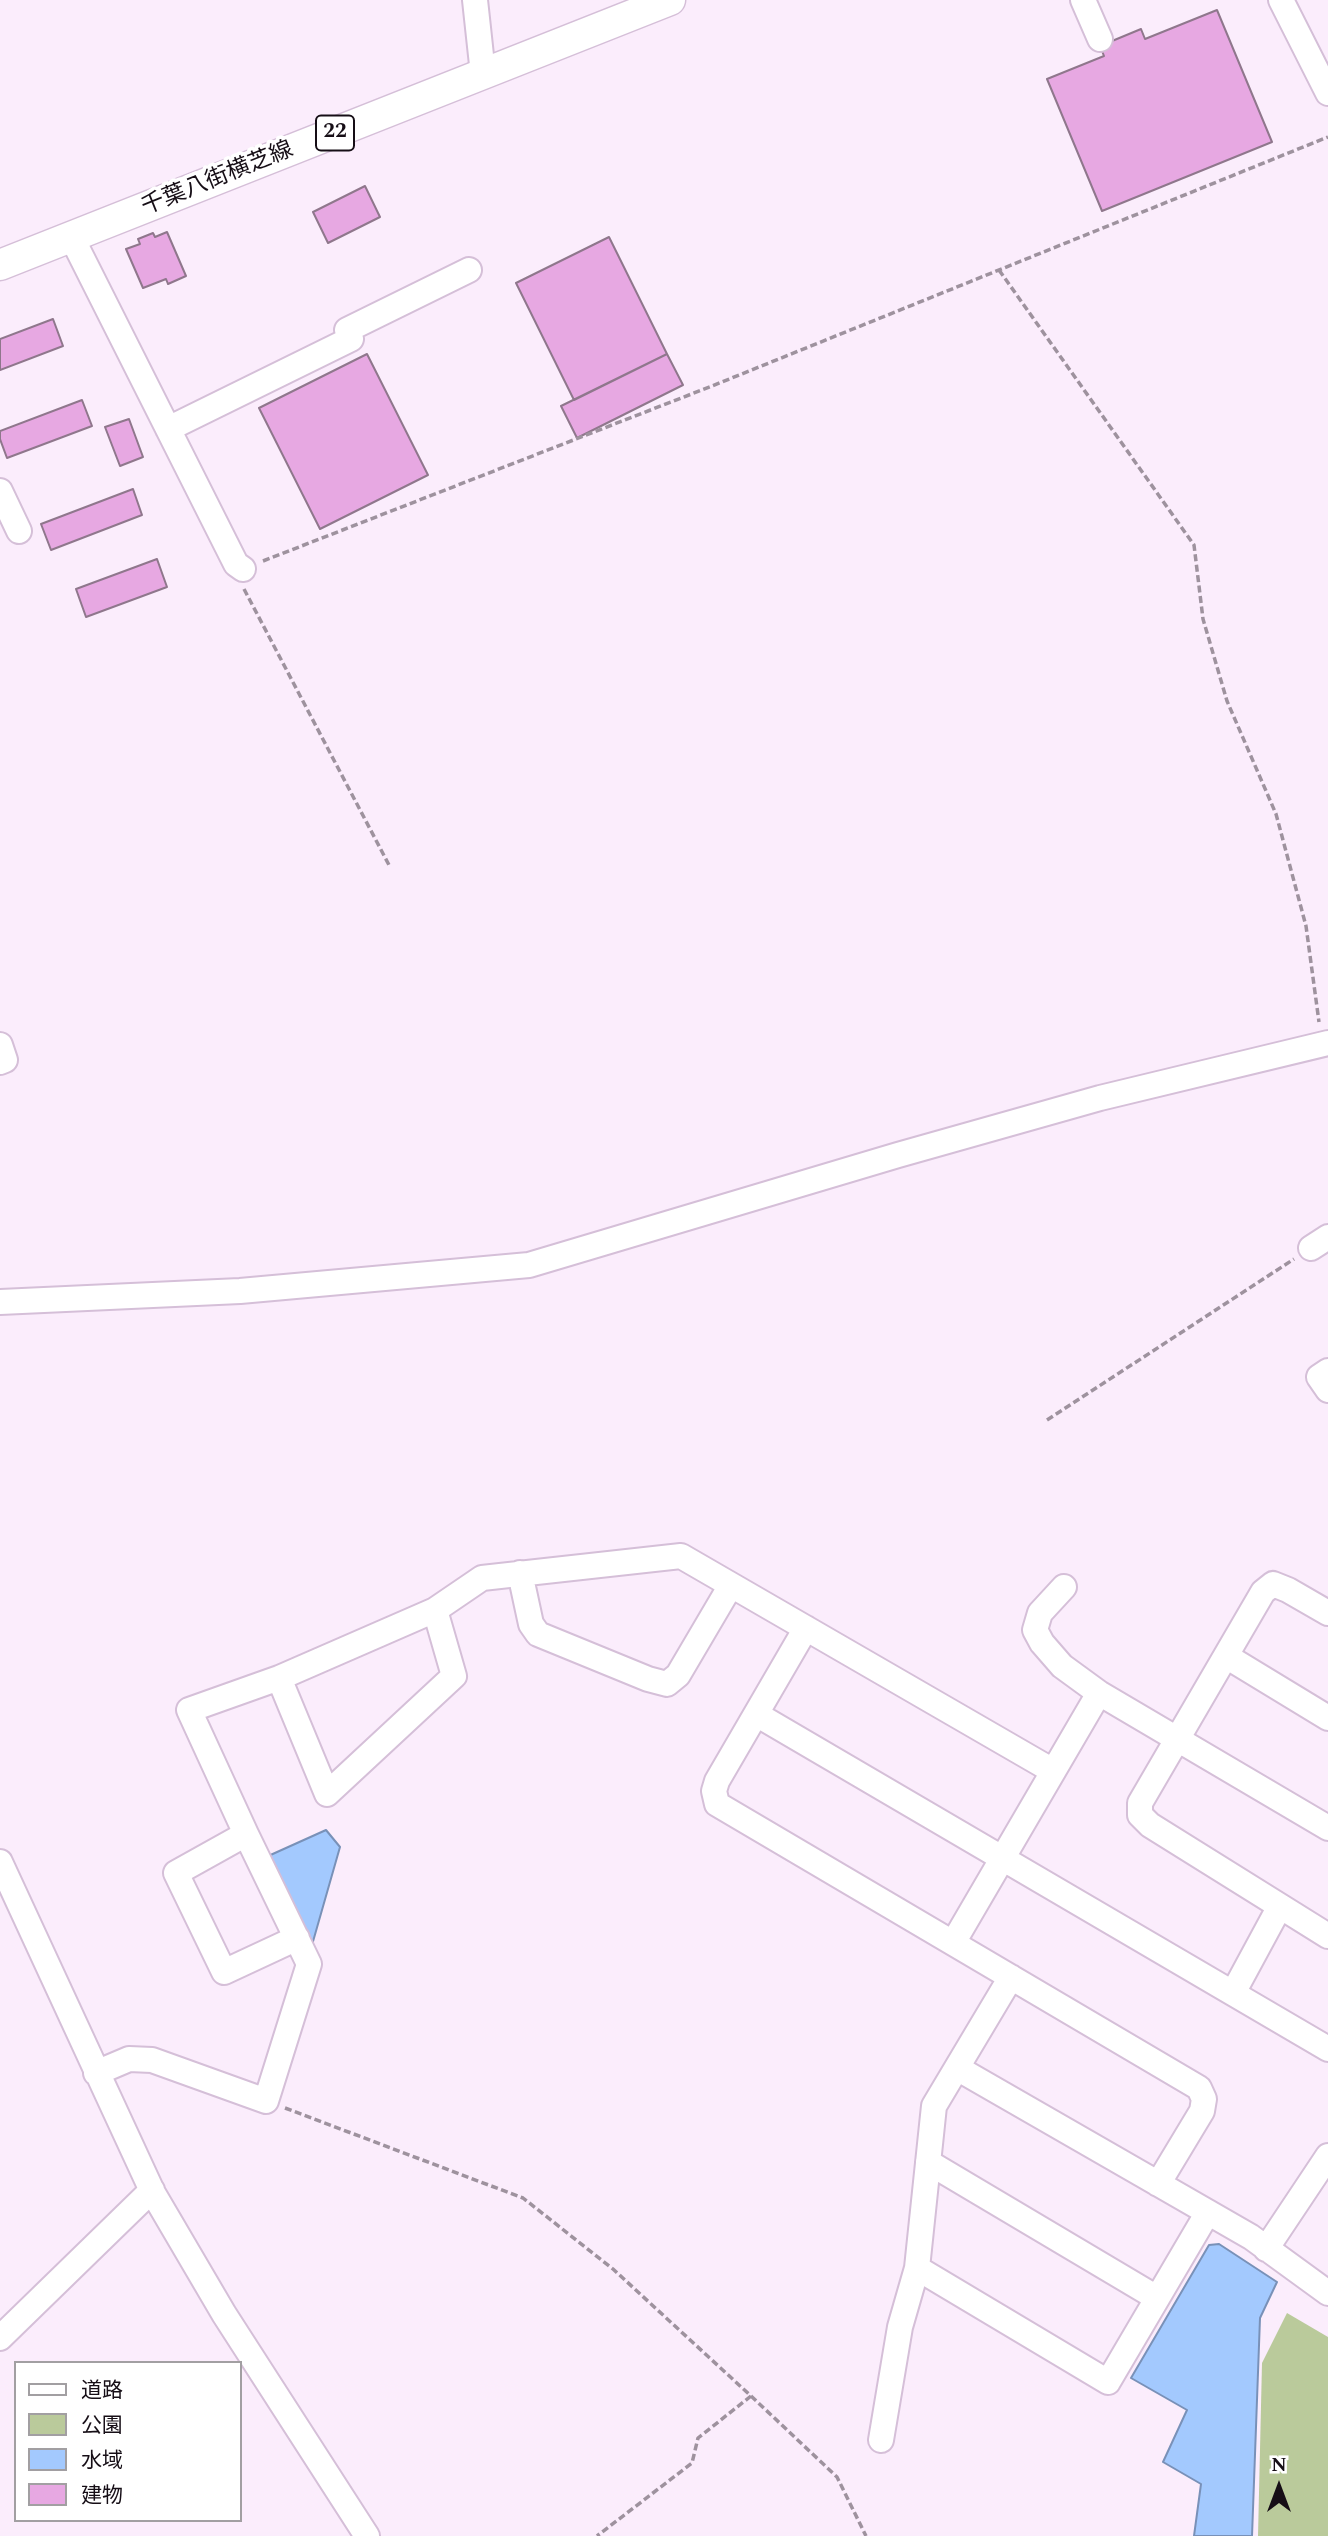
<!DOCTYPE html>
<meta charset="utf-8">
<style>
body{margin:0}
#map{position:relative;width:1328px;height:2536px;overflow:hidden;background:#fbedfc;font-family:Spectral,"Noto Sans JP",serif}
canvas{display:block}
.legend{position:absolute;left:14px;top:2361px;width:228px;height:161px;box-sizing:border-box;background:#fff;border:2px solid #a29fa2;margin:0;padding:9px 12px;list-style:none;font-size:21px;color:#160e16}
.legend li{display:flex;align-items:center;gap:14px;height:35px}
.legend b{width:35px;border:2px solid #a29fa2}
.north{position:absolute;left:1244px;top:2452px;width:70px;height:70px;-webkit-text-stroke:5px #fff;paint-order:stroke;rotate:0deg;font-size:19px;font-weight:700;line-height:28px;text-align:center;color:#160e16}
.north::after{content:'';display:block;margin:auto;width:24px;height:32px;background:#160e16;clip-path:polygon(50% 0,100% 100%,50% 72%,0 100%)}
</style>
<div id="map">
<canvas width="1328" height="2536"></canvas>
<ul class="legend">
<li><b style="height:9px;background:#fff"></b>道路</li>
<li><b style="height:19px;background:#baca9b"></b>公園</li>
<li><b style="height:19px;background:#a3c9fe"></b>水域</li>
<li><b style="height:19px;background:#e7a8e2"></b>建物</li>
</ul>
<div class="north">N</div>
</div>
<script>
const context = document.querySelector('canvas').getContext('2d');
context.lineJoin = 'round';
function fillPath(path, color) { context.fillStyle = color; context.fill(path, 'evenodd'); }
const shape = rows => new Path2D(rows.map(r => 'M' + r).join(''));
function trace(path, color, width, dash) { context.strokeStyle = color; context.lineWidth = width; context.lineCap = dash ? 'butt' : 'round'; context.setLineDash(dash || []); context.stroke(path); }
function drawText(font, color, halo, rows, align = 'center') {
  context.font = font + ' Spectral,"Noto Sans JP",serif'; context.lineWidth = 7; context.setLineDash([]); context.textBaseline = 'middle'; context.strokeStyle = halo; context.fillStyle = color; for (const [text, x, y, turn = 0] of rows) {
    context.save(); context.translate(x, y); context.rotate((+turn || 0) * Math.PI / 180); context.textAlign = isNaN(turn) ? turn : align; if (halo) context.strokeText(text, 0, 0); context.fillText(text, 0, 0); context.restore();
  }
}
const green = shape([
 [1287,2313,1328,2337,1328,2536,1258,2536,1262,2363]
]);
const water = shape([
 [326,1830,340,1847,310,1952,266,1857,326,1830],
 [1219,2244,1277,2282,1260,2318,1252,2536,1194,2536,1201,2484,1163,2462,1187,2410,1131,2378,1209,2245,1219,2244]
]);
const building = shape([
 [1217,10,1272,142,1102,211,1047,79,1104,56,1100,46,1141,29,1145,39,1217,10],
 [365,186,380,217,328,243,313,212,365,186],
 [167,232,186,276,168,284,166,279,143,288,126,249,140,244,138,239,153,233,155,237,167,232],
 [609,237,667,354,574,400,516,283,609,237],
 [53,319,63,346,0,370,0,339,53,319],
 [367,354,428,475,320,529,259,408,367,354],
 [667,354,683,385,577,438,561,406,667,354],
 [82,400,92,426,7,458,0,439,0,431,82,400],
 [129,419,143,457,120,466,105,427,129,419],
 [133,489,142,515,51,550,41,524,133,489],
 [157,559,167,587,86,617,76,589,157,559]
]);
const path = shape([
 [999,270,1194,545,1203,619,1227,701,1276,814,1306,926,1319,1022],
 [263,561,712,386,1328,137],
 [244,589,389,865],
 [1047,1420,1294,1259],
 [285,2108,523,2198,613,2269,751,2396,698,2438,692,2463,597,2536],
 [751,2396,837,2477,866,2536]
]);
const minor = shape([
 [475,0,483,74],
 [1083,0,1100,39],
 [1281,0,1328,93],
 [72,238,236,564,243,569],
 [168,429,351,339,347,330,469,270],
 [0,491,19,531],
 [0,1045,5,1060,0,1062],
 [1311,1248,1328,1237],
 [0,1302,240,1291,529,1265,898,1155,1100,1098,1328,1043],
 [1328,1371,1319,1377,1328,1390],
 [520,1573,531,1624,538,1634,648,1679,667,1684,678,1675,731,1585],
 [1064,1587,1040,1613,1035,1630,1042,1643,1062,1666,1099,1693,1328,1828],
 [1328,1613,1288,1590,1273,1584,1263,1592,1140,1803,1140,1815,1150,1825,1328,1936],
 [806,1628,717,1781,714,1791,717,1804,1199,2088,1204,2099,1202,2111,1158,2184],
 [1226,1656,1328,1718],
 [279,1678,327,1794,454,1676,435,1610],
 [756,1714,1328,2049],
 [246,1834,176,1873,224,1972,297,1938],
 [0,1862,153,2193,224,2314,367,2536],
 [953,1943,1099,1693],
 [1233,1993,1280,1906],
 [957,2068,1251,2237,1328,2293],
 [96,2073,129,2059,152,2060,266,2101,309,1964,246,1834,189,1710,279,1678,435,1610,482,1578,681,1556,1053,1771],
 [928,2162,1157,2298],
 [1266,2249,1328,2156],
 [917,2268,1108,2382,1208,2212],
 [0,2338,152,2190],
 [881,2440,900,2327,917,2268,934,2106,1011,1977]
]);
const major = shape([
 [0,265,670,0]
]);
const shields = [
 [335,133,38]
];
const shieldNames = [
 ["22",335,133]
];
const streetNames = [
 ["千葉八街横芝線",218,180,-22]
];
fillPath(green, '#baca9b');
fillPath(water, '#a3c9fe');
trace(water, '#7991b8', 2);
fillPath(building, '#e7a8e2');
trace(building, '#8f778c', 2);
trace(minor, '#d5bfd8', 28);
trace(major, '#d5bfd8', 33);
trace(path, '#9e929e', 3.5, [7, 3.5]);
trace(minor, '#fff', 24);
trace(major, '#fff', 30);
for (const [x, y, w] of shields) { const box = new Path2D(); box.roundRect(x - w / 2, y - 17.5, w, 35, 5); context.fillStyle = '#fff'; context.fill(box); trace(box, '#160e16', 2); }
drawText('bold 21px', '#160e16', null, shieldNames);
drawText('23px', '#160e16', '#fff', streetNames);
</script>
